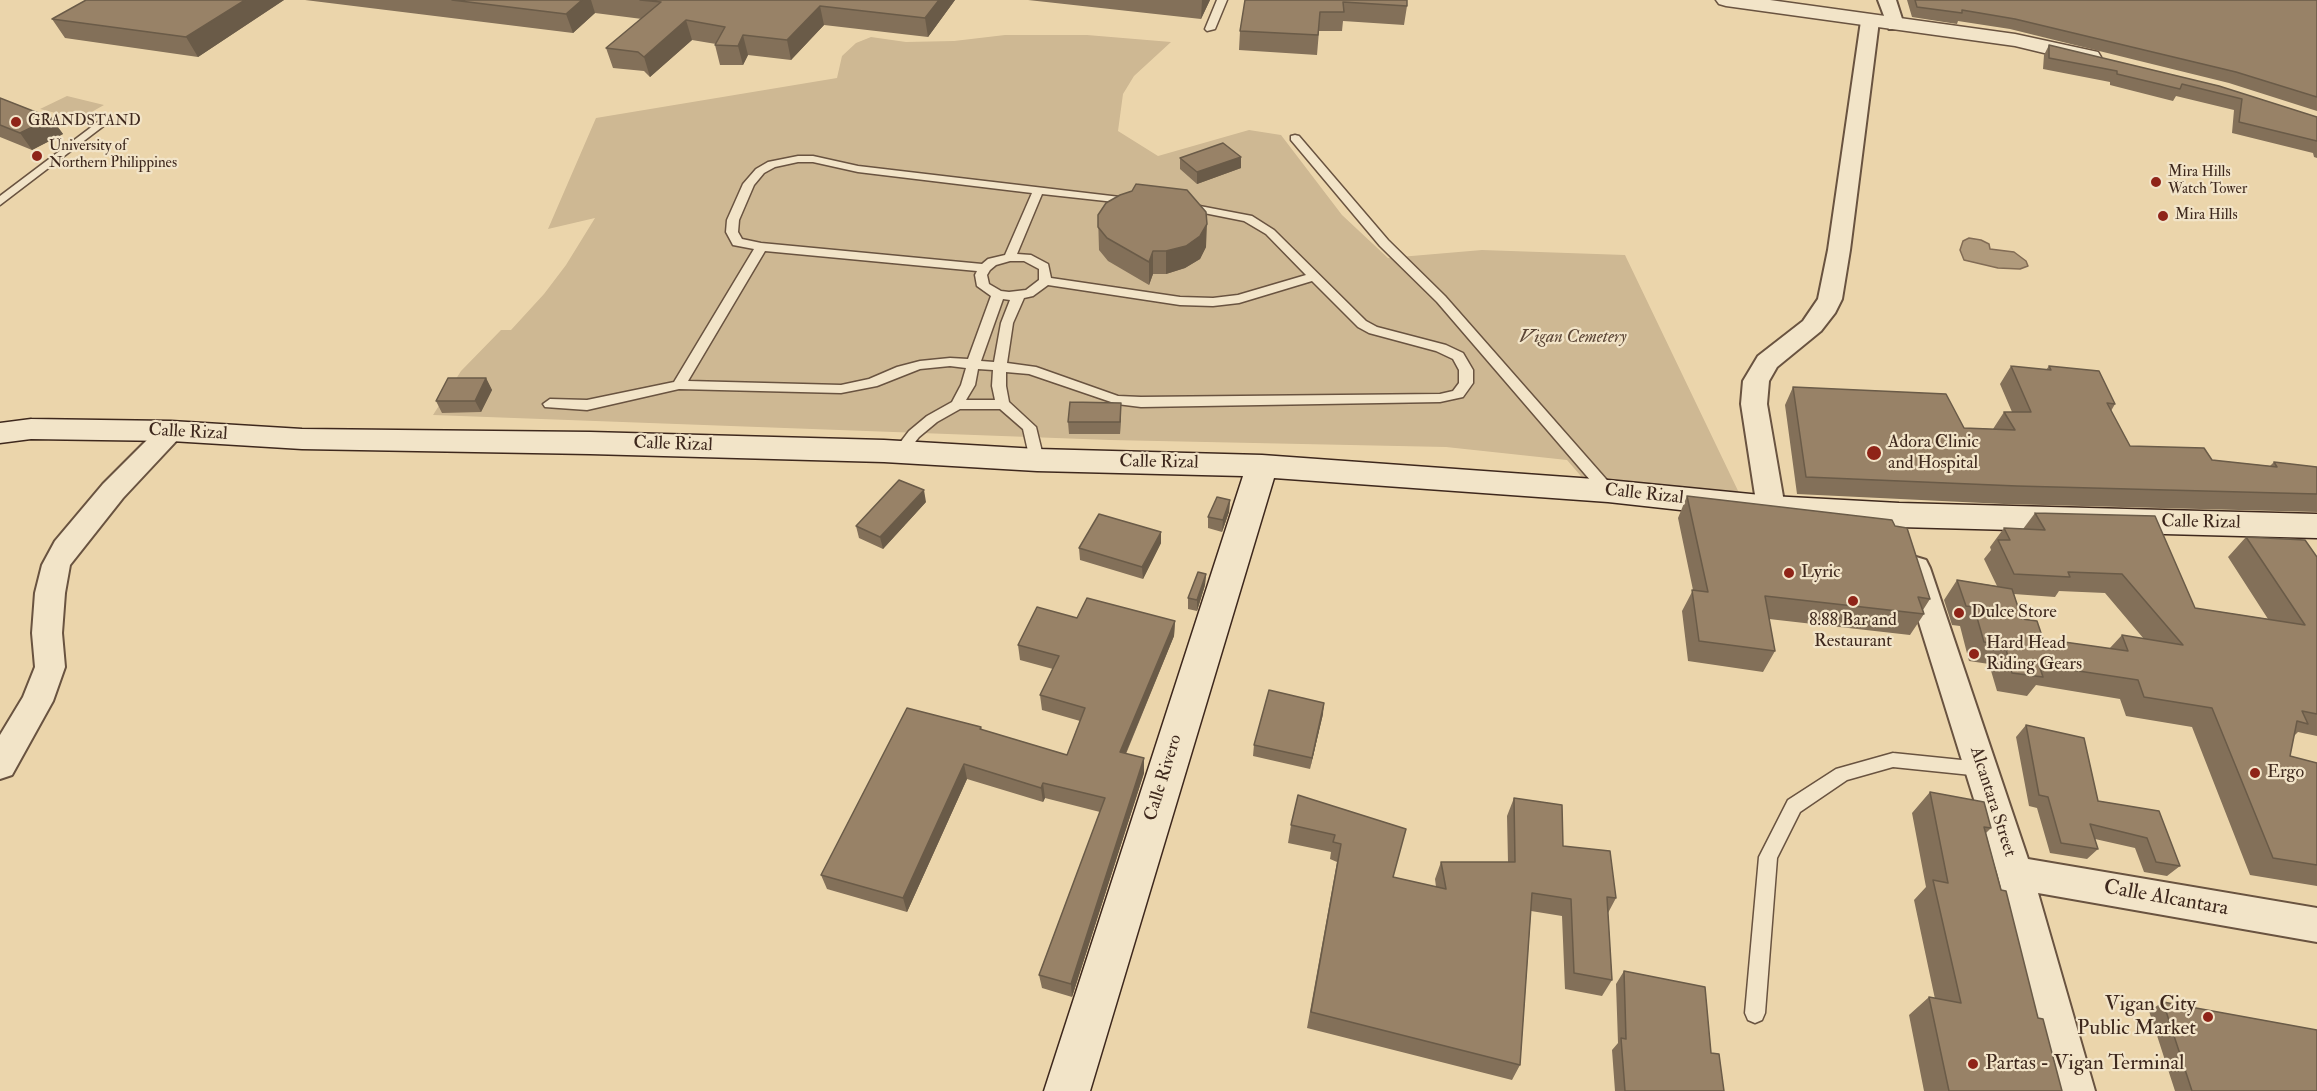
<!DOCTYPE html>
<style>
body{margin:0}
canvas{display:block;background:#ebd5ab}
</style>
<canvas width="2317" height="1091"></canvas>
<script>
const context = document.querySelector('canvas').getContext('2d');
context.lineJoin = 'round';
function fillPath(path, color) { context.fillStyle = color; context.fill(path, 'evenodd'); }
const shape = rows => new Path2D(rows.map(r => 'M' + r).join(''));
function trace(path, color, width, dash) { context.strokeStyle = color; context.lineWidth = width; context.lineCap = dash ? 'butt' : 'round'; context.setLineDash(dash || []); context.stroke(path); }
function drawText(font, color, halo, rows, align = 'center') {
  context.font = font + ' "IM FELL Double Pica",serif'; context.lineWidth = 4.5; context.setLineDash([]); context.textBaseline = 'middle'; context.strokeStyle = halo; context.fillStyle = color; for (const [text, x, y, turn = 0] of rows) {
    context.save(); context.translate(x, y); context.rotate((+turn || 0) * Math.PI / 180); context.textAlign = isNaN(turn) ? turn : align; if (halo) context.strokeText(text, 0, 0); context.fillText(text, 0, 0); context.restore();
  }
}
const green = shape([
 [1005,35,1087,35,1171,42,1134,76,1123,94,1118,131,1158,156,1249,130,1281,135,1342,215,1388,258,1482,250,1625,255,1741,497,1586,482,1567,460,1446,447,1110,440,433,415,461,371,501,330,511,330,544,294,566,265,595,218,548,229,596,118,837,78,842,56,856,43,871,37,906,42,954,41],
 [67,96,104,105,79,119,40,109]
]);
const water = shape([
 [1969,238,1981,240,1989,244,1990,249,2014,252,2026,261,2028,266,2020,269,1998,268,1964,260,1960,250,1963,241,1969,238]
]);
const service = shape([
 [1217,0,1227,0,1215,29,1207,31,1205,29,1217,0],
 [106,116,111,119,110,121,0,205,0,196,106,116],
 [1295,135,1299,136,1388,240,1445,296,1613,487,1615,491,1613,495,1603,495,1437,302,1380,246,1291,140,1291,136,1295,135],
 [798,156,813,156,858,166,1137,199,1139,201,1133,204,1042,194,1017,254,1031,255,1048,264,1051,278,1180,297,1213,298,1238,295,1306,275,1266,234,1244,221,1184,209,1178,206,1184,203,1252,216,1274,230,1366,321,1377,327,1446,345,1463,353,1473,370,1473,383,1463,397,1440,402,1141,407,1117,404,1029,374,1006,372,1006,386,1009,402,1036,427,1044,460,1037,465,1030,460,1023,429,1000,409,960,409,937,422,919,437,905,455,895,455,893,452,909,431,927,416,952,402,961,385,966,368,950,366,920,369,877,386,841,393,679,389,587,410,545,407,543,404,550,399,587,400,674,382,754,249,733,245,726,232,727,220,743,184,756,169,768,162,798,156],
 [798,162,813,162,858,172,1032,193,1005,255,988,259,982,264,761,243,742,239,738,232,739,220,754,185,764,173,775,167,798,162],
 [765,251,977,271,975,275,977,286,991,296,968,359,950,358,920,361,897,367,869,379,841,385,688,381,765,251],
 [1010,261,1024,261,1039,269,1039,280,1026,290,1009,292,1001,291,989,284,987,275,990,270,996,265,1010,261],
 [1312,281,1358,327,1369,333,1436,351,1453,359,1459,370,1459,383,1453,391,1440,394,1141,397,1118,396,1036,367,1007,363,1013,323,1024,298,1033,296,1048,285,1180,305,1213,306,1239,303,1312,281],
 [1003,299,1010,300,1001,323,994,362,981,361,1003,299],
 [978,369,993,370,992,386,995,400,966,400,975,385,978,369],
 [1893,753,1981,762,1987,764,1990,769,1987,774,1981,776,1893,767,1847,780,1800,812,1777,858,1765,1013,1762,1020,1755,1023,1748,1020,1745,1013,1759,857,1788,800,1836,769,1893,753]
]);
const minor = shape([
 [1878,0,1896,0,1904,25,1901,29,1889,29,1878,0],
 [1870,16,1876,17,1879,21,1850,250,1842,299,1835,313,1821,331,1777,367,1769,381,1767,404,1785,508,1781,515,1771,518,1761,515,1757,508,1741,404,1743,381,1758,356,1803,321,1818,299,1828,250,1861,21,1864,17,1870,16],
 [171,422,180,425,184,431,180,437,123,498,70,565,65,593,62,633,65,667,53,701,12,775,0,779,0,735,23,697,35,667,32,633,35,593,42,565,55,541,103,484,162,425,171,422],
 [1916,557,1926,560,1930,568,2028,859,2317,908,2317,942,2038,893,2095,1091,2055,1091,1997,873,1902,568,1906,560,1916,557]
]);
const tertiary = shape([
 [1716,0,1770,0,2015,34,2098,52,2101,57,2098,62,2090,64,2015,46,1726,6,1719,4,1716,0]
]);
const secondary = shape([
 [31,419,171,421,302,429,590,432,884,440,1037,449,1262,455,1608,480,1771,496,1899,503,2317,514,2317,538,1899,527,1771,520,1608,502,1274,478,1090,1091,1044,1091,1243,476,1037,471,884,462,590,454,302,449,171,441,31,439,0,443,0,423,31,419]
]);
const wall = shape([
 [284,0,198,57,65,38,52,19],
 [305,0,955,0,928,37,824,25,791,60,748,55,743,65,720,65,715,45,716,44,692,40,650,77,644,71,613,68,606,48,642,19,595,13,573,33],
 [1028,0,1210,0,1201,19],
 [1245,0,1407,0,1407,6,1404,25,1343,21,1342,31,1319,31,1317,55,1239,50,1240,31],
 [1907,0,2317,0,2317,111,2229,83,2010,29,1958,21,1957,24,1912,17],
 [2049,45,2317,117,2317,158,2314,157,2313,153,2232,133,2234,110,2176,96,2173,101,2110,85,2110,82,2043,69,2044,55],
 [0,98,51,118,63,134,32,150,0,137],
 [1241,157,1241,168,1197,184,1180,169,1180,158],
 [1098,215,1206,247,1200,259,1185,268,1166,274,1153,274,1149,285,1108,261,1099,250],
 [2011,366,2046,370,2049,366,2115,404,2111,411,2130,446,2212,460,2270,466,2274,462,2317,467,2317,512,2004,504,1797,494,1785,405,1793,387,1964,428,1993,429,2004,412,2012,412,2000,384],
 [486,378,492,390,481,412,442,413,436,401],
 [1121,403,1120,434,1069,434,1068,422],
 [1687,496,1895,526,1930,599,1923,610,1924,614,1910,635,1769,619,1775,651,1763,672,1688,661,1682,611,1693,590,1678,518],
 [1230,500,1229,512,1222,532,1208,528,1208,517],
 [926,502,883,549,859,538,856,526],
 [2035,513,2195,608,2268,619,2228,557,2246,537,2317,557,2317,736,2298,732,2294,736,2290,756,2317,763,2317,886,2250,875,2192,727,2126,716,2120,699,2036,685,2027,696,1997,691,1989,664,1969,661,1960,626,1952,625,1944,600,1957,580,1997,586,1984,559,1991,550,1990,547,2004,528,2023,529],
 [2059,591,2105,593,2144,639,2122,635,2109,649,2043,639,2022,619,2014,594,2055,597],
 [1161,532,1161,543,1143,579,1080,560,1079,548],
 [1206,574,1205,585,1197,611,1188,609,1188,598],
 [1077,618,1175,621,1174,636,1126,754,1144,773,1072,997,1042,988,1039,975,1100,812,1045,798,1043,802,967,779,907,912,827,889,821,875,981,727,982,730,1067,755,1080,721,1042,710,1040,695,1053,669,1020,660,1018,645],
 [1323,714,1310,769,1253,756,1254,745],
 [2026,725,2098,801,2159,811,2180,866,2167,876,2144,872,2135,848,2095,839,2098,849,2087,859,2050,853,2037,808,2029,806,2016,737],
 [1930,792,1991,828,1986,833,2001,890,2038,1018,2062,1091,1924,1091,1909,1015,1929,997,1935,999,1914,900,1926,887,1912,813],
 [1298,795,1393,877,1436,887,1435,879,1441,862,1508,862,1507,816,1514,798,1616,898,1608,913,1612,980,1602,996,1565,989,1562,916,1531,911,1520,1065,1512,1080,1307,1028,1337,862,1330,859,1331,852,1288,843,1291,825],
 [1624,971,1711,1053,1724,1091,1615,1091,1612,1050,1618,1043,1616,984],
 [2163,1002,2317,1091,2175,1091,2149,1011]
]);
const shadedWall = shape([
 [245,0,284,0,198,57,186,37],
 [582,0,591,0,595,13,573,33,566,14],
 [939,0,955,0,928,37,925,18],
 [1202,0,1210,0,1201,19],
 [820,6,824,25,791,60,787,40],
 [686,20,692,40,650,77,644,57],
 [743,35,748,55,743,65,738,46],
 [51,118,63,134,32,150,20,133],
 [1241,157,1241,168,1197,184,1197,172],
 [1207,224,1206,247,1200,259,1185,268,1166,274,1166,251],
 [1153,251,1153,274,1149,285,1149,262],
 [486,378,492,390,481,412,475,401],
 [1121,403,1121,415,1120,434,1120,422],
 [924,490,926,502,883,549,880,537],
 [1230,500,1229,512,1222,532,1223,520],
 [1161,532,1161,543,1143,579,1142,567],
 [1206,574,1205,585,1197,611,1197,600],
 [1175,621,1174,636,1120,767,1120,752],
 [1324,703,1323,714,1310,769,1312,758],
 [1144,758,1144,773,1072,997,1071,984],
 [964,764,967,779,907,912,903,898],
 [1043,783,1045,798,1043,802,1041,788]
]);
const building = shape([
 [86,0,245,0,186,37,52,19,86,0],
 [452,0,582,0,566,14,452,0],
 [640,0,939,0,925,18,820,6,787,40,743,35,738,46,715,45,725,27,686,20,644,57,638,52,606,48,661,2,640,0],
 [1245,0,1407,0,1407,6,1343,2,1344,12,1320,12,1318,35,1240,31,1245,0],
 [1915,0,2317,0,2317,97,2236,72,2015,19,1962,10,1962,13,1917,7,1915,0],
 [2049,45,2219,86,2317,117,2317,141,2239,122,2242,99,2182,84,2180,89,2117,74,2117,71,2049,58,2049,45],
 [0,98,51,118,20,133,0,125,0,98],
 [1223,143,1241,157,1197,172,1180,158,1223,143],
 [1136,184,1187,190,1206,212,1207,224,1200,236,1186,246,1166,251,1153,251,1149,262,1107,238,1098,227,1098,215,1106,203,1120,195,1132,191,1136,184],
 [2011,366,2051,370,2049,366,2099,371,2115,404,2107,403,2130,446,2204,448,2212,460,2277,467,2274,462,2317,467,2317,494,2017,486,1806,477,1793,387,1946,394,1964,428,2015,430,2004,412,2031,412,2011,366],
 [448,378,486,378,475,401,436,401,448,378],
 [1070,402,1121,403,1120,422,1068,422,1070,402],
 [899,480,924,490,880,537,856,526,899,480],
 [1687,496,1892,520,1895,526,1907,528,1930,599,1918,597,1924,614,1765,596,1775,651,1699,641,1692,590,1708,592,1687,496],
 [1217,497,1230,500,1223,520,1208,517,1217,497],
 [2035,513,2155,516,2195,608,2305,625,2246,537,2305,540,2317,557,2317,714,2302,711,2308,724,2297,721,2290,756,2317,763,2317,865,2273,858,2212,708,2144,697,2138,680,2039,665,2043,677,2012,673,2005,645,1984,642,1974,607,1966,606,1957,580,2012,589,2022,619,2037,621,2043,639,2128,651,2122,635,2183,645,2122,574,2068,572,2070,577,2014,574,1998,540,2010,540,2004,528,2045,530,2035,513],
 [1099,514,1161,532,1142,567,1079,548,1099,514],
 [1198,572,1206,574,1197,600,1188,598,1198,572],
 [1087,598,1175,621,1120,752,1144,758,1071,984,1039,975,1105,798,1043,783,1041,788,964,764,903,898,821,875,907,708,981,727,980,729,1067,755,1085,708,1040,695,1059,656,1018,645,1037,607,1077,618,1087,598],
 [1269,690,1324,703,1312,758,1254,745,1269,690],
 [2026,725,2084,738,2098,801,2159,811,2180,866,2156,862,2147,838,2090,824,2098,849,2061,843,2048,797,2039,795,2026,725],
 [1930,792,1984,802,1991,828,1984,827,2001,890,2006,891,2038,1018,2043,1019,2062,1091,1949,1091,1929,997,1961,1003,1933,880,1948,883,1930,792],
 [1298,795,1406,829,1393,877,1446,889,1441,862,1515,862,1514,798,1562,805,1563,846,1610,851,1616,898,1607,897,1612,980,1574,973,1571,899,1532,893,1520,1065,1311,1012,1341,844,1333,842,1335,835,1291,825,1298,795],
 [1624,971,1705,987,1711,1053,1719,1054,1724,1091,1625,1091,1621,1038,1626,1039,1624,971],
 [2163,1002,2317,1030,2317,1091,2192,1091,2163,1002]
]);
const markers = [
 [16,122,6,"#8f2418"],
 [37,156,6,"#8f2418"],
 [2156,182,6,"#8f2418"],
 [2163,216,6,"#8f2418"],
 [1874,453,8,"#8f2418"],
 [1789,573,6,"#8f2418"],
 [1853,601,6,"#8f2418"],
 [1959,613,6,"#8f2418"],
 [1974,654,6,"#8f2418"],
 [2255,773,6,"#8f2418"],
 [2208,1017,6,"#8f2418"],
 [1973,1064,6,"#8f2418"]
];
const farPoinames = [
 ["GRANDSTAND",28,122],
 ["University of",49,147],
 ["Northern Philippines",49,164],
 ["Mira Hills",2168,173],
 ["Watch Tower",2168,190],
 ["Mira Hills",2175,216]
];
const parkNames = [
 ["Vigan Cemetery",1573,338]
];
const streetNames = [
 ["Calle Rizal",188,433,3],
 ["Calle Rizal",673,445,2],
 ["Calle Rizal",1159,463,1],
 ["Calle Rizal",1644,495,6],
 ["Calle Rizal",2201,523,1],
 ["Calle Rivero",1164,778,-73],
 ["Alcantara Street",1992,802,72]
];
const poiNames = [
 ["Adora Clinic",1888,443],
 ["and Hospital",1888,464],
 ["Lyric",1801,573],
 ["Dulce Store",1971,613],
 ["8.88 Bar and",1853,621,"center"],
 ["Restaurant",1853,642,"center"],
 ["Hard Head",1986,644],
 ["Riding Gears",1986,665],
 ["Ergo",2267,773]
];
const nearStreetnames = [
 ["Calle Alcantara",2166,899,10]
];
const nearPoinames = [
 ["Vigan City",2196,1005],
 ["Public Market",2196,1029],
 ["Partas - Vigan Terminal",1985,1064,"left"]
];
fillPath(green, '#ceb893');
fillPath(water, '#b09a7b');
trace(water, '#826c55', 1.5);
trace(service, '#695340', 3);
trace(minor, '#695340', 4);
trace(tertiary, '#695340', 3);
trace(secondary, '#3e281d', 3);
fillPath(service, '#f2e4c8');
fillPath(minor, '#f2e4c8');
fillPath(tertiary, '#f2e4c8');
fillPath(secondary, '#f2e4c8');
fillPath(wall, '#837059');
fillPath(shadedWall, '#6a5b48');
fillPath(building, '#988267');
trace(building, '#6a5b48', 1.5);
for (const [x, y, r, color] of markers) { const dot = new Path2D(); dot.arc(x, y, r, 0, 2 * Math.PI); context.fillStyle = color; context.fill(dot); trace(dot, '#f2e4c8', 2); }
drawText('15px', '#3e281d', '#f2e4c8', farPoinames, 'left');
drawText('italic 18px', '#5b4535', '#f2e4c8', parkNames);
drawText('18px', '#3e281d', '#f2e4c8', streetNames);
drawText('18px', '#3e281d', '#f2e4c8', poiNames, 'left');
drawText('21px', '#3e281d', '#f2e4c8', nearStreetnames);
drawText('21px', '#3e281d', '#f2e4c8', nearPoinames, 'right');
</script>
